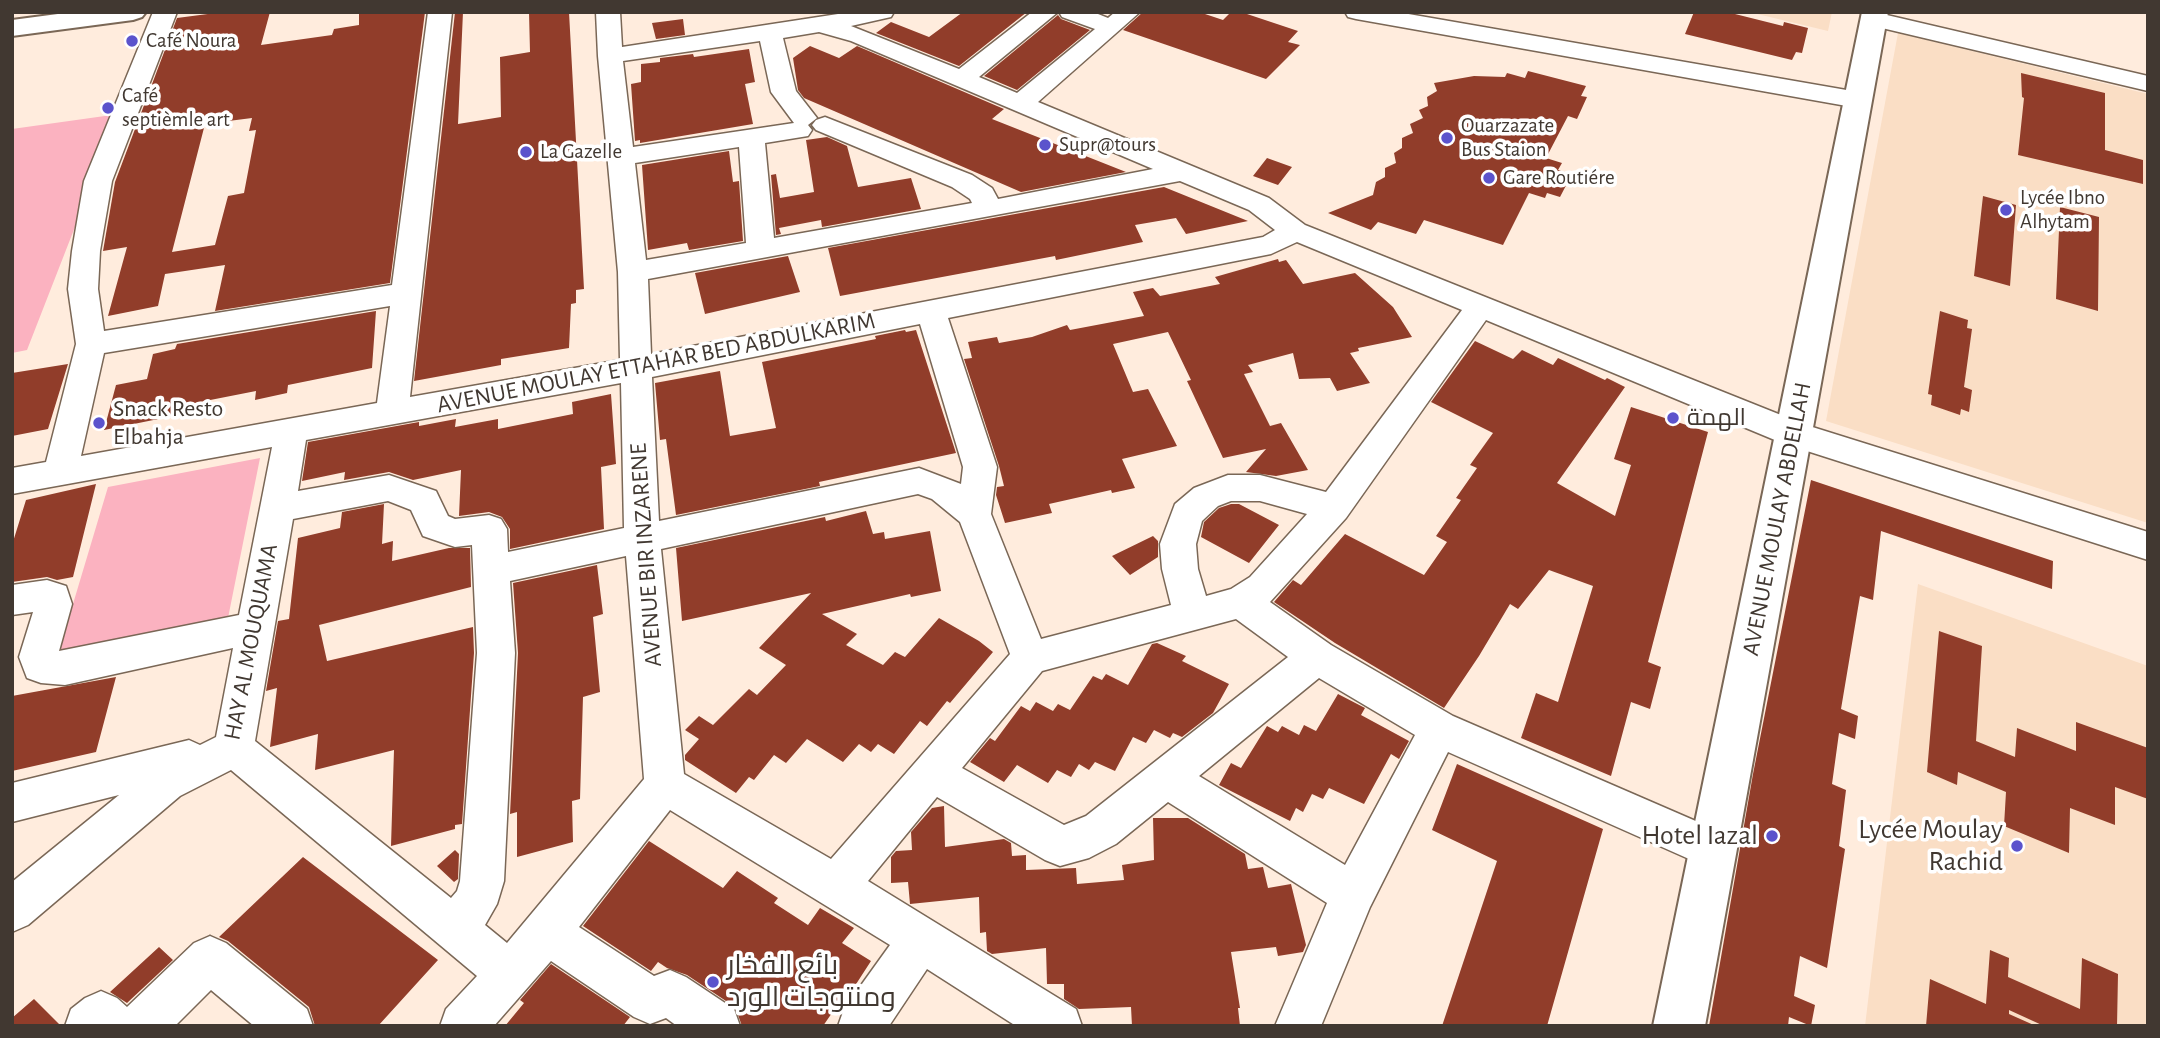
<!DOCTYPE html>
<meta charset="utf-8">
<style>
body{margin:0}
#map{position:relative;width:2160px;height:1038px;overflow:hidden;background:#ffecdd;font-family:"Alegreya Sans",sans-serif}
canvas{display:block}
.frame{position:absolute;inset:0;border:14px solid #413831;pointer-events:none}
</style>
<div id="map">
<canvas width="2160" height="1038"></canvas>
<div class="frame"></div>
</div>
<script>
const context = document.querySelector('canvas').getContext('2d');
context.lineJoin = 'round';
function fillPath(path, color) { context.fillStyle = color; context.fill(path, 'evenodd'); }
const shape = rows => new Path2D(rows.map(r => 'M' + r).join(''));
function trace(path, color, width, dash) { context.strokeStyle = color; context.lineWidth = width; context.lineCap = dash ? 'butt' : 'round'; context.setLineDash(dash || []); context.stroke(path); }
function drawText(font, color, halo, rows, align = 'center') {
  context.font = font + ' "Alegreya Sans",Cairo,sans-serif'; context.lineWidth = 7; context.setLineDash([]); context.textBaseline = 'middle'; context.strokeStyle = halo; context.fillStyle = color; for (const [text, x, y, turn = 0] of rows) {
    context.save(); context.translate(x, y); context.rotate((+turn || 0) * Math.PI / 180); context.textAlign = isNaN(turn) ? turn : align; if (halo) context.strokeText(text, 0, 0); context.fillText(text, 0, 0); context.restore();
  }
}
const built = shape([
 [1749,12,1832,12,1828,31],
 [1898,33,2148,94,2148,523,1826,421],
 [1918,584,2148,666,2148,1026,1865,1026]
]);
const green = shape([
 [119,114,27,350,12,353,12,129],
 [260,458,228,618,58,654,108,487]
]);
const building = shape([
 [223,12,270,12,261,45,332,35,334,29,359,25,359,12,425,12,390,283,215,311,225,265,165,274,158,306,108,316,127,247,103,251,115,182,177,18],
 [252,118,249,131,256,130,244,193,228,196,215,245,172,252,205,124],
 [455,12,463,12,458,124,501,117,500,57,530,52,529,12,569,12,584,289,576,290,576,303,571,304,569,348,501,359,501,365,414,381],
 [963,12,1027,12,959,66,876,33,891,22,929,37],
 [1143,12,1199,12,1223,20,1231,12,1241,12,1298,31,1288,42,1300,45,1266,79,1123,30],
 [1694,12,1727,12,1783,26,1784,22,1808,28,1802,53,1796,52,1792,60,1685,34],
 [1058,15,1061,19,1090,30,1017,90,984,76],
 [683,19,685,35,656,39,652,23],
 [810,46,839,58,857,46,1004,109,992,119,1126,172,1021,192,804,98,798,90,793,58],
 [749,49,755,82,745,84,753,124,640,143,640,140,635,141,631,84,641,82,641,64,660,62,660,58,693,54,694,57],
 [1528,71,1586,86,1581,96,1587,97,1577,119,1568,116,1546,158,1562,163,1558,170,1572,174,1560,197,1547,193,1545,198,1529,193,1503,245,1424,220,1416,234,1378,222,1371,230,1328,213,1373,195,1376,182,1385,177,1385,168,1396,163,1394,153,1402,148,1402,138,1413,133,1410,124,1423,118,1419,110,1428,106,1427,97,1437,91,1434,83,1474,76,1505,77,1507,73,1525,78],
 [2021,73,2105,93,2105,150,2143,160,2143,184,2018,155,2024,98,2022,97],
 [827,137,847,146,858,187,911,178,921,209,822,227,821,220,779,228,781,234,776,235,771,175,776,174,780,198,814,192,806,140],
 [729,151,733,182,739,181,743,241,689,250,687,243,648,250,642,165],
 [1267,158,1292,167,1278,185,1253,176],
 [1164,187,1248,221,1186,234,1176,218,1135,225,1143,242,1056,260,1055,256,840,296,828,248],
 [1983,196,2016,205,2010,286,1974,276],
 [2060,207,2099,217,2098,311,2056,299],
 [788,256,800,292,705,314,695,273],
 [1278,259,1279,262,1286,260,1303,284,1355,273,1393,307,1412,337,1358,348,1359,351,1350,353,1370,383,1337,391,1330,378,1299,379,1293,353,1248,365,1253,372,1244,374,1270,426,1281,423,1308,470,1276,476,1246,472,1266,449,1223,458,1187,381,1191,380,1168,332,1113,344,1133,392,1148,389,1177,446,1122,459,1135,488,1112,493,1111,490,1049,504,1052,513,1005,523,996,495,997,487,1004,486,999,466,964,359,972,358,968,342,997,337,999,343,1032,337,1067,325,1070,330,1144,316,1133,292,1153,288,1160,296,1220,284,1215,277],
 [376,311,372,368,288,385,287,393,255,400,256,391,195,403,193,412,104,430,116,385,147,379,153,354,175,349,177,344],
 [1940,311,1968,320,1967,328,1972,329,1964,387,1972,390,1969,412,1961,409,1960,415,1931,405,1932,395,1928,394],
 [905,330,906,332,916,330,956,453,819,482,820,486,676,515,666,439,660,440,655,383,720,371,730,436,776,428,762,362,876,339,875,336],
 [1475,341,1513,359,1522,350,1553,365,1558,358,1605,380,1607,378,1625,387,1557,483,1615,516,1631,465,1614,459,1631,407,1708,432,1648,662,1661,667,1650,709,1631,702,1611,776,1521,738,1536,693,1558,702,1593,586,1549,570,1518,609,1510,604,1479,656,1444,708,1335,643,1274,602,1293,580,1301,585,1345,534,1424,575,1447,542,1436,536,1461,500,1456,498,1477,468,1470,465,1493,433,1431,402],
 [68,364,48,429,12,436,12,373],
 [611,394,616,464,601,467,604,529,510,549,510,529,502,517,489,512,459,516,461,470,413,480,389,472,344,480,345,472,302,481,308,442,419,422,419,426,456,419,455,427,498,419,498,429,573,414,572,402],
 [1811,480,2053,561,2052,589,1881,531,1873,600,1860,596,1841,709,1858,716,1855,739,1839,733,1832,784,1846,790,1839,846,1845,849,1827,968,1800,956,1794,996,1815,1005,1811,1026,1789,1017,1788,1026,1709,1026,1753,774],
 [96,484,73,577,57,580,47,577,12,582,12,545,26,500],
 [384,504,382,544,393,541,392,561,449,548,470,548,471,587,319,625,327,661,473,627,474,653,462,824,455,825,455,829,391,846,394,750,315,770,318,734,270,747,277,688,266,691,278,621,289,619,298,538,340,528,342,512],
 [1231,504,1239,504,1279,525,1249,563,1201,537,1204,522,1219,508],
 [866,511,873,534,884,532,885,539,930,531,941,591,911,597,910,594,822,614,857,634,846,645,883,665,895,652,905,657,939,618,979,641,993,652,950,703,947,701,927,726,920,721,894,754,878,744,871,752,859,744,843,762,807,739,786,763,774,755,754,780,749,777,736,793,685,760,685,755,699,739,685,730,699,716,713,725,749,689,757,695,786,665,759,648,811,593,682,621,676,548,825,517,826,521],
 [1153,536,1158,541,1158,557,1130,575,1112,556],
 [597,565,603,614,593,617,600,692,583,697,580,799,572,801,573,842,517,857,517,812,510,814,518,653,513,583],
 [1939,631,1982,646,1976,741,2015,757,2017,728,2076,751,2076,722,2148,748,2148,799,2115,787,2115,825,2070,808,2069,853,2004,826,2006,792,1958,772,1957,785,1927,772],
 [1157,643,1186,656,1182,661,1229,684,1213,713,1182,737,1173,733,1170,738,1154,730,1146,743,1133,737,1115,771,1095,762,1089,770,1079,764,1071,777,1057,770,1048,783,1017,765,1004,782,970,762,990,738,995,741,1021,706,1030,711,1036,702,1053,711,1058,704,1070,710,1093,676,1102,680,1106,674,1128,685,1152,644],
 [116,677,96,752,12,771,12,696],
 [1338,694,1365,708,1361,715,1409,741,1399,759,1391,754,1364,804,1329,788,1323,799,1312,794,1303,812,1296,808,1290,821,1219,785,1231,763,1241,768,1267,726,1278,732,1282,726,1299,735,1304,725,1316,731],
 [1457,764,1603,829,1547,1026,1442,1026,1497,861,1432,830],
 [944,806,945,847,1004,839,1011,843,1012,856,1026,855,1026,870,1076,868,1077,884,1124,880,1122,865,1154,860,1153,818,1188,818,1245,854,1248,869,1263,867,1268,888,1291,884,1306,945,1303,952,1278,956,1276,947,1231,952,1240,1008,1238,1008,1240,1026,1132,1026,1131,1007,1079,1009,1064,999,1064,984,1047,984,1046,948,992,954,987,951,986,932,980,933,979,897,910,904,908,882,891,883,891,857,896,851,912,850,911,832,932,808],
 [649,841,723,888,737,871,778,898,774,903,808,925,820,908,854,928,842,943,871,961,838,1012,834,1010,823,1026,742,1026,735,1007,687,975,667,968,658,962,651,971,583,926],
 [455,850,459,854,458,879,454,882,437,866],
 [303,857,438,960,378,1026,315,1026,309,1007,228,941,219,937],
 [159,947,173,960,127,1003,110,992],
 [1990,950,2009,958,2008,977,2080,1009,2082,958,2118,974,2117,1026,2044,1026,2009,1010,2009,1014,2036,1026,1926,1026,1930,979,1986,1004],
 [551,964,630,1017,623,1026,505,1026,524,1003,520,1000],
 [34,999,61,1026,12,1026,12,1018]
]);
const minor = shape([
 [153,12,177,12,112,181,100,251,98,289,104,331,392,285,428,12,452,12,410,397,620,360,618,272,598,56,596,12,620,12,622,47,851,12,894,12,891,17,851,26,959,69,1032,12,1058,12,979,77,1017,93,1095,29,1062,17,1059,12,1093,12,1108,18,1115,12,1140,12,1038,102,1269,198,1305,225,1806,425,2148,532,2148,560,1782,443,1486,320,1346,518,1270,602,1331,645,1453,716,1728,835,1734,849,1728,863,1713,869,1698,863,1448,752,1370,907,1321,1026,1275,1026,1327,903,1168,802,1116,844,1089,858,1060,866,1045,860,937,797,868,881,1076,1009,1082,1026,1016,1026,927,969,889,1026,838,1026,844,1009,890,945,670,810,579,927,654,976,670,970,686,977,734,1009,740,1026,677,1026,666,1018,650,1024,634,1017,551,961,494,1026,440,1026,446,1009,477,976,231,770,180,796,28,925,12,932,12,882,119,795,12,822,12,783,189,740,200,745,216,737,233,648,65,685,41,683,27,678,19,657,33,612,12,615,12,585,47,580,66,586,72,604,59,651,239,615,272,447,12,494,12,468,46,462,76,344,68,289,72,251,84,181,153,12],
 [819,32,851,41,1153,169,998,199,992,188,972,175,825,117,816,120,812,125,816,130,952,187,970,199,972,203,774,238,765,143,808,136,812,130,808,125,817,118,796,91,783,38,819,32],
 [760,41,771,92,794,123,633,147,623,61,760,41],
 [739,147,746,243,646,260,635,163,739,147],
 [1180,181,1249,210,1275,230,1263,237,651,354,648,279,1180,181],
 [1297,242,1462,310,1326,492,1260,475,1228,475,1194,488,1175,504,1160,544,1162,569,1171,605,1041,639,991,514,997,467,948,318,1271,254,1297,242],
 [390,306,377,403,81,456,104,353,390,306],
 [920,324,963,467,961,484,919,468,659,521,652,377,920,324],
 [621,383,624,528,508,552,507,529,501,519,489,515,455,519,448,516,436,491,389,475,298,491,306,440,621,383],
 [918,494,932,499,960,522,1010,654,831,859,684,774,661,549,918,494],
 [388,501,411,510,423,536,455,547,472,545,477,653,460,881,457,891,451,898,255,741,293,519,388,501],
 [1231,501,1260,501,1307,514,1250,577,1231,589,1206,596,1198,569,1196,544,1202,521,1218,506,1231,501],
 [626,556,644,779,507,943,485,925,497,904,504,881,515,653,510,581,626,556],
 [1236,619,1288,657,1086,816,1064,825,962,768,1042,671,1236,619],
 [1319,678,1415,735,1345,865,1199,776,1319,678],
 [1345,12,1397,12,1858,92,1867,95,1871,100,1867,105,1858,108,1356,19,1348,17,1345,12],
 [1874,12,2148,76,2148,91,1865,24,1861,19,1865,14,1874,12],
 [210,936,226,943,307,1009,313,1026,254,1026,211,990,175,1026,65,1026,71,1009,85,998,101,991,117,998,127,1007,194,943,210,936]
]);
const major = shape([
 [73,12,146,12,142,17,133,20,12,36,12,20,73,12],
 [1862,12,1888,12,1705,1026,1653,1026,1862,12]
]);
const markers = [
 [132,41,7,"#5b53cc"],
 [108,108,7,"#5b53cc"],
 [1447,138,7,"#5b53cc"],
 [1045,145,7,"#5b53cc"],
 [526,152,7,"#5b53cc"],
 [1489,178,7,"#5b53cc"],
 [2006,210,7,"#5b53cc"],
 [1673,418,7,"#5b53cc"],
 [99,423,7,"#5b53cc"],
 [1772,836,7,"#5b53cc"],
 [2017,846,7,"#5b53cc"],
 [713,982,7,"#5b53cc"]
];
const farPoinames = [
 ["Café Noura",146,41],
 ["Café",122,96],
 ["septièmle art",122,120],
 ["Ouarzazate",1461,126],
 ["Bus Staion",1461,150],
 ["Supr@tours",1059,145],
 ["La Gazelle",540,152],
 ["Gare Routiére",1503,178],
 ["Lycée Ibno",2020,198],
 ["Alhytam",2020,222]
];
const streetNames = [
 ["AVENUE MOULAY ETTAHAR BED ABDULKARIM",656,363,-11],
 ["AVENUE MOULAY ABDELLAH",1777,519,-79],
 ["AVENUE BIR INZARENE",646,555,-94],
 ["HAY AL MOUQUAMA",251,642,-79]
];
const poiNames = [
 ["Snack Resto",113,409],
 ["Elbahja",113,437],
 ["الهمة",1687,418]
];
const nearPoinames = [
 ["Lycée Moulay",2003,830],
 ["Rachid",2003,862],
 ["Hotel Iazal",1758,836],
 ["بائع الفخار",727,966,"left"],
 ["ومنتوجات الورد",727,998,"left"]
];
fillPath(built, '#fadec5');
fillPath(green, '#fbb2c0');
fillPath(building, '#913d2a');
trace(minor, '#7a6756', 3);
trace(major, '#7a6756', 4);
fillPath(minor, '#fff');
fillPath(major, '#fff');
for (const [x, y, r, color] of markers) { const dot = new Path2D(); dot.arc(x, y, r, 0, 2 * Math.PI); context.fillStyle = color; context.fill(dot); trace(dot, '#fff', 2.5); }
drawText('21px', '#413831', '#fff', farPoinames, 'left');
drawText('24px', '#413831', '#fff', streetNames);
drawText('24px', '#413831', '#fff', poiNames, 'left');
drawText('28px', '#413831', '#fff', nearPoinames, 'right');
</script>
